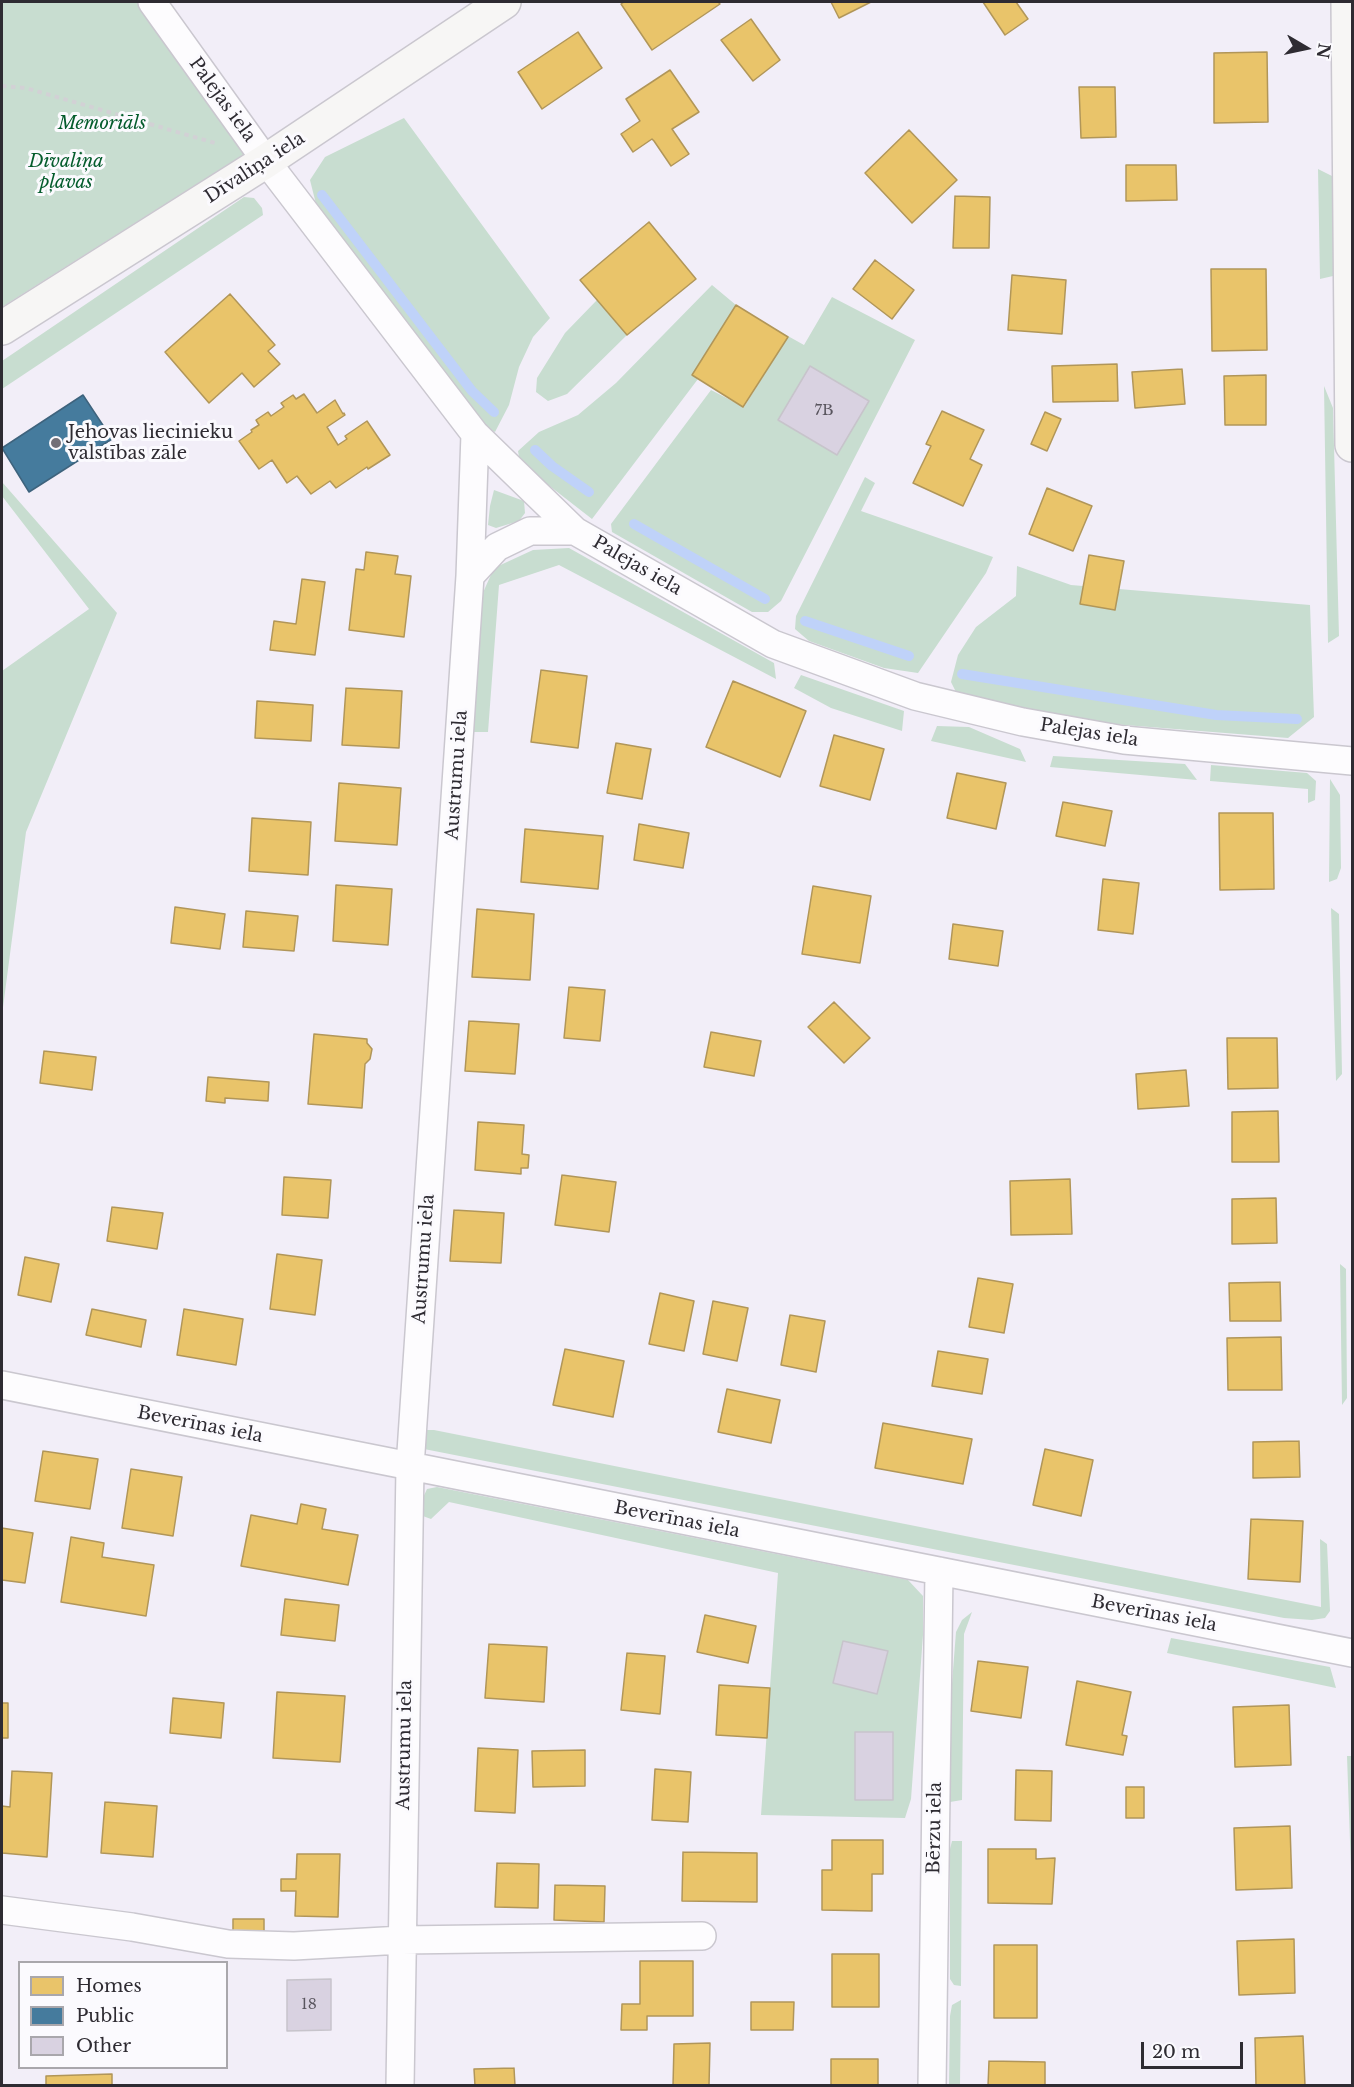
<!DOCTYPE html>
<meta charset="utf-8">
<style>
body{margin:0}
#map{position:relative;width:1354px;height:2087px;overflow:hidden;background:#f2eef8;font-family:"Libre Baskerville",serif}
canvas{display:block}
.frame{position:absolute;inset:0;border:3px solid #2e2b32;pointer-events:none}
.legend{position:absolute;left:18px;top:1961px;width:210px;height:108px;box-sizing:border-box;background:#fbfafe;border:2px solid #a9a7ac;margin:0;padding:8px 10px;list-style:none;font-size:18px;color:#2e2b32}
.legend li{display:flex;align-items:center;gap:12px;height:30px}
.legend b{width:30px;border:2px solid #a9a7ac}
.north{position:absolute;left:1276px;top:18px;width:60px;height:60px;-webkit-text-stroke:4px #fbfafe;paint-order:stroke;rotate:99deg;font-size:16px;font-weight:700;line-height:24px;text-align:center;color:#2e2b32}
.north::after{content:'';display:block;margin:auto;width:21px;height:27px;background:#2e2b32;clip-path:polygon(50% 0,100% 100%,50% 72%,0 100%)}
.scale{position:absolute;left:1141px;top:2042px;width:102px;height:27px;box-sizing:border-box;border:3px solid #2e2b32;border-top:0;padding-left:8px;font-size:18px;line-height:21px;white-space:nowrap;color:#2e2b32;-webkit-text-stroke:4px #fbfafe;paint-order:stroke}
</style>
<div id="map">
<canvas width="1354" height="2087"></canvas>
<div class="frame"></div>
<ul class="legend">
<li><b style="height:16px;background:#e9c46a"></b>Homes</li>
<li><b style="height:16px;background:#457b9d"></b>Public</li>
<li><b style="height:16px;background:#d9d2e1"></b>Other</li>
</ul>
<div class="north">N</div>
<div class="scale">20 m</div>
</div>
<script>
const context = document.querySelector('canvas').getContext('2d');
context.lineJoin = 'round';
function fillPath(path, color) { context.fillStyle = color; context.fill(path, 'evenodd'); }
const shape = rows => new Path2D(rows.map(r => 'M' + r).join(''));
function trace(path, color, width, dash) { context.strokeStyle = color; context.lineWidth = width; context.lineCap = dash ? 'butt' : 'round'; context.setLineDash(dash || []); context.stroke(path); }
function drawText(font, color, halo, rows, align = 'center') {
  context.font = font + ' "Libre Baskerville",serif'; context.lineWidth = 6; context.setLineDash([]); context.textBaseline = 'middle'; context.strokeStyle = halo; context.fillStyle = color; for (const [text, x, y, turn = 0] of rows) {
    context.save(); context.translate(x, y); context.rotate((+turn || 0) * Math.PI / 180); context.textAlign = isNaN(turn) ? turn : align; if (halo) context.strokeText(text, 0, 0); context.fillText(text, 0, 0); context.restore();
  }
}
const green = shape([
 [2,2,138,2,246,153,2,307],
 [404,118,550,318,533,337,519,367,509,405,495,432,479,423,317,208,310,180,325,157],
 [1318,169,1332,176,1335,254,1333,276,1320,279],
 [244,197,254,198,262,208,263,215,2,389,2,361],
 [712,285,736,305,692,375,698,379,592,519,520,463,518,451,539,432,578,415,616,383],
 [832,297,915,340,781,601,768,612,752,612,612,532,611,524,711,390,744,407,787,338,761,321,804,345],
 [597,300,627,335,567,394,548,401,536,392,537,378,565,333],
 [1324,386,1333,408,1339,636,1328,643],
 [865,477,875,483,861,511,993,557,986,573,918,673,884,668,809,641,795,629,796,616],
 [2,482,117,613,26,832,2,1015,2,671,89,609,2,496],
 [494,490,524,501,525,513,519,521,496,528,488,525,490,506],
 [569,548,774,663,776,679,559,565,499,585,488,732,472,732,481,597,494,568,533,550],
 [1017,566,1071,585,1310,605,1314,717,1288,738,1087,722,956,692,951,682,958,655,976,627,1016,596],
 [801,675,904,711,902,731,831,708,794,688],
 [937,726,969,727,1020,749,1026,762,931,741],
 [1053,756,1185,764,1197,780,1050,767],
 [1211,765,1307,773,1316,781,1315,800,1308,803,1308,789,1210,781],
 [1330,779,1340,795,1341,868,1337,879,1329,882],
 [1331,908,1339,914,1342,1074,1336,1081],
 [1340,1264,1346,1269,1347,1398,1342,1405],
 [426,1430,434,1430,1321,1607,1320,1539,1327,1544,1330,1611,1325,1618,1312,1620,1284,1618,424,1449],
 [437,1487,908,1580,923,1596,923,1635,911,1799,905,1818,761,1815,778,1573,449,1502,431,1519,420,1515,421,1502,427,1489],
 [972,1612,964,1634,962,1800,950,1802,951,1696,956,1632,962,1620],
 [1171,1638,1330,1667,1336,1688,1167,1653],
 [1347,1756,1352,1756,1352,1950,1351,1870],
 [952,1841,962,1841,961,1986,954,1985,950,1979,950,1849],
 [961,2000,960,2085,949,2085,950,2016,952,2005]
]);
const homes = shape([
 [624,2,718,2,720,4,652,50,621,4,624,2],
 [831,2,871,2,839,18,831,2],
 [983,2,1016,2,1028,19,1005,35,983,2],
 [751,19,780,60,753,81,721,40,751,19],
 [578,32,602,68,542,109,518,72,578,32],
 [1267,52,1268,122,1214,123,1214,53,1267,52],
 [670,70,699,112,672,129,689,154,671,166,654,141,652,139,633,152,621,134,640,121,626,99,670,70],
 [1079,87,1115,87,1116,137,1081,138,1079,87],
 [909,130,957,180,912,223,865,173,909,130],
 [1126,165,1176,165,1177,200,1126,201,1126,165],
 [955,196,990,197,989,248,953,248,955,196],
 [649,222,696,279,627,335,580,280,649,222],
 [875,260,914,290,892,319,853,289,875,260],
 [1211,269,1266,269,1267,350,1212,351,1211,269],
 [1012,275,1066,280,1062,334,1008,330,1012,275],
 [230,294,275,345,268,351,280,364,254,387,242,373,209,403,165,352,230,294],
 [736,305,788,337,743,407,692,375,736,305],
 [1117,364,1118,401,1053,402,1052,366,1117,364],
 [1182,369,1185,404,1135,408,1132,372,1182,369],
 [1266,375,1266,425,1225,425,1224,376,1266,375],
 [304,394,317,413,335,400,343,414,344,413,345,415,327,427,338,445,347,439,345,436,367,421,390,455,368,469,367,467,336,488,330,481,311,494,297,476,287,483,272,460,259,469,239,441,252,432,251,430,259,425,256,420,268,412,271,416,284,407,281,403,293,395,296,399,304,394],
 [942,411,984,430,970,459,982,465,963,506,913,483,931,446,926,444,942,411],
 [1045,412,1061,419,1047,451,1031,444,1045,412],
 [1047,488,1092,506,1073,551,1029,534,1047,488],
 [366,552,398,556,395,574,411,576,404,637,349,630,356,569,364,570,366,552],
 [1089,555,1124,561,1115,610,1080,604,1089,555],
 [302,579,325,582,315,655,270,650,274,621,296,624,302,579],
 [541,670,587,676,578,748,531,742,541,670],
 [733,681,806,711,780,777,706,747,733,681],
 [346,688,402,691,399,748,342,745,346,688],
 [257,701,313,705,311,741,255,738,257,701],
 [834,735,884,749,870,800,820,786,834,735],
 [616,743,651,749,642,799,607,793,616,743],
 [957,773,1006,783,996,829,947,818,957,773],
 [339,783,401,788,397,845,335,841,339,783],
 [1063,802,1112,811,1105,846,1056,836,1063,802],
 [1219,813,1273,813,1274,889,1220,890,1219,813],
 [252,818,311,822,308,875,249,871,252,818],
 [639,824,689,833,683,868,634,860,639,824],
 [525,829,603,836,598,889,521,882,525,829],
 [1103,879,1139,883,1133,934,1098,930,1103,879],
 [336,885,392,889,388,945,333,941,336,885],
 [813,886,871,896,860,963,802,954,813,886],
 [175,907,225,914,220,949,171,943,175,907],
 [477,909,534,914,530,980,472,977,477,909],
 [246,911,298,916,294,951,243,947,246,911],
 [953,924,1003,931,998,966,949,959,953,924],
 [569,987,605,990,600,1041,564,1038,569,987],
 [834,1002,870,1038,844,1063,808,1027,834,1002],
 [469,1021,519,1024,515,1074,465,1071,469,1021],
 [711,1032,761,1041,754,1076,704,1067,711,1032],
 [314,1034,367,1039,367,1043,372,1049,370,1059,365,1064,362,1108,308,1104,314,1034],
 [1227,1038,1277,1038,1278,1088,1228,1089,1227,1038],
 [44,1051,96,1057,92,1090,40,1083,44,1051],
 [1186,1070,1189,1106,1138,1109,1136,1074,1186,1070],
 [208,1077,269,1082,268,1101,225,1098,225,1103,206,1101,208,1077],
 [1278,1111,1279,1162,1232,1162,1232,1112,1278,1111],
 [478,1122,524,1125,522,1154,529,1155,528,1168,521,1168,521,1174,475,1170,478,1122],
 [562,1175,616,1182,609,1232,555,1225,562,1175],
 [284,1177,331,1180,328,1218,282,1215,284,1177],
 [1070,1179,1072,1234,1011,1235,1010,1181,1070,1179],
 [1276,1198,1277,1243,1232,1244,1232,1199,1276,1198],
 [112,1207,163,1213,157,1249,107,1241,112,1207],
 [454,1210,504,1213,501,1263,450,1261,454,1210],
 [277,1254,322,1260,315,1315,270,1309,277,1254],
 [25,1257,59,1264,51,1302,18,1295,25,1257],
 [978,1278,1013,1284,1004,1333,969,1327,978,1278],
 [1280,1282,1281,1321,1230,1321,1229,1283,1280,1282],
 [660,1293,694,1301,684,1351,649,1344,660,1293],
 [713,1301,748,1308,737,1361,703,1354,713,1301],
 [92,1309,146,1320,141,1347,86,1335,92,1309],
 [184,1309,243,1319,236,1365,177,1355,184,1309],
 [790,1315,825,1321,816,1372,781,1365,790,1315],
 [1281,1337,1282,1390,1228,1390,1227,1338,1281,1337],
 [565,1349,624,1361,613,1417,553,1405,565,1349],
 [938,1351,988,1359,982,1394,932,1386,938,1351],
 [727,1389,780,1400,771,1443,718,1432,727,1389],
 [883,1423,972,1439,963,1484,875,1468,883,1423],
 [1299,1441,1300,1477,1253,1478,1253,1442,1299,1441],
 [1045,1449,1093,1460,1081,1516,1033,1505,1045,1449],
 [43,1451,98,1459,90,1509,35,1501,43,1451],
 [131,1469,182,1477,173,1536,122,1528,131,1469],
 [301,1504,326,1509,322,1529,358,1535,348,1585,241,1566,251,1515,297,1524,301,1504],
 [1251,1519,1303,1521,1300,1582,1248,1579,1251,1519],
 [2,1528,33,1533,25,1583,2,1580,2,1528],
 [71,1537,104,1543,102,1557,154,1565,146,1616,61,1602,71,1537],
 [285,1599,339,1605,335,1641,281,1635,285,1599],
 [705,1615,756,1626,748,1663,697,1652,705,1615],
 [489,1644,547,1647,544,1702,485,1698,489,1644],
 [627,1653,665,1656,660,1714,621,1710,627,1653],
 [978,1661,1028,1667,1021,1718,971,1711,978,1661],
 [1077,1681,1131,1692,1122,1735,1127,1736,1123,1755,1066,1745,1077,1681],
 [719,1685,770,1688,767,1738,716,1735,719,1685],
 [277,1692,345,1696,340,1762,273,1758,277,1692],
 [173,1698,224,1703,221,1738,170,1733,173,1698],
 [2,1703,8,1703,8,1738,2,1738,2,1703],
 [1289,1705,1291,1765,1235,1767,1233,1707,1289,1705],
 [478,1748,518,1750,515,1813,475,1811,478,1748],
 [585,1750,585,1786,533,1787,532,1751,585,1750],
 [655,1769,691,1772,688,1822,652,1820,655,1769],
 [1016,1770,1052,1771,1051,1821,1015,1820,1016,1770],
 [12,1771,52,1773,47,1857,2,1853,2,1806,10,1807,12,1771],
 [1126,1787,1144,1787,1144,1818,1126,1818,1126,1787],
 [105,1802,157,1806,153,1857,101,1853,105,1802],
 [1290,1826,1292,1888,1236,1890,1234,1828,1290,1826],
 [832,1840,883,1840,883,1874,872,1874,872,1911,822,1910,822,1870,832,1870,832,1840],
 [988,1849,1036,1849,1036,1859,1055,1858,1052,1904,988,1903,988,1849],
 [683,1852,757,1853,757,1902,682,1901,683,1852],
 [297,1854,340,1854,338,1917,295,1916,296,1891,281,1891,281,1879,296,1879,297,1854],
 [497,1863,539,1864,538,1908,495,1907,497,1863],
 [555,1885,605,1886,604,1922,554,1920,555,1885],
 [233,1919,264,1919,264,1935,233,1934,233,1919],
 [1294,1939,1295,1993,1239,1995,1237,1941,1294,1939],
 [994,1945,1037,1945,1037,2018,994,2018,994,1945],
 [832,1954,879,1954,879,2007,832,2007,832,1954],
 [640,1961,693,1961,693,2016,647,2016,647,2030,621,2030,622,2004,640,2004,640,1961],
 [751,2002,794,2002,793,2030,751,2030,751,2002],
 [1303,2036,1305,2086,1256,2086,1255,2038,1303,2036],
 [710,2043,709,2086,673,2086,674,2044,710,2043],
 [831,2059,878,2059,878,2086,831,2086,831,2059],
 [989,2061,1045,2062,1045,2086,988,2086,989,2061],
 [514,2068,515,2086,475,2086,474,2069,514,2068],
 [112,2074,112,2086,46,2086,46,2076,112,2074]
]);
const public = shape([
 [83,395,112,439,29,492,2,448,83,395]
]);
const stream = shape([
 [322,195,472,391,494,412],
 [535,450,552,466,589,492],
 [634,524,765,599],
 [805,621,909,656],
 [962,674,1216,715,1297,719]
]);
const building = shape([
 [810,366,869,401,837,455,778,420,810,366],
 [843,1641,888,1651,877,1694,833,1683,843,1641],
 [855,1732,893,1732,893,1800,855,1800,855,1732],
 [331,1979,331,2030,287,2031,287,1980,331,1979]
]);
const path = shape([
 [2,86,26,88,215,143]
]);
const street = shape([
 [152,2,266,161,475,434,575,531,773,644,915,696,1023,722,1124,740,1352,761],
 [470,576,497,547,530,531,575,531],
 [2,1385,1352,1653],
 [2,1910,132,1927,228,1944,294,1946,402,1940,702,1936],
 [400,2086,410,1467,470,576,475,434],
 [932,2086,939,1571]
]);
const secondary = shape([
 [1348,2,1352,445],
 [2,328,266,161,504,2]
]);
const markers = [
 [56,443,6,"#736f77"]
];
const numberNames = [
 ["7B",824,411],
 ["18",309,2005]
];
const streetNames = [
 ["Palejas iela",222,100,54],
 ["Dīvaliņa iela",255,168,-33],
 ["Palejas iela",637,566,30],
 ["Palejas iela",1089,733,9],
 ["Austrumu iela",457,775,-86],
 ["Austrumu iela",424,1259,-86],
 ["Beverīnas iela",200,1425,11],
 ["Beverīnas iela",677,1520,11],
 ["Beverīnas iela",1154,1614,11],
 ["Austrumu iela",405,1745,-89],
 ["Bērzu iela",935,1828,-89]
];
const parkNames = [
 ["Memoriāls",102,124],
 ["Dīvaliņa",66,162],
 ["pļavas",66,183]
];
const poiNames = [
 ["Jehovas liecinieku",68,433],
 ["valstības zāle",68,454]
];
fillPath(green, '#c8ddd0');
fillPath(homes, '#e9c46a');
trace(homes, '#b19659', 1.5);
fillPath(public, '#457b9d');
trace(public, '#3e637d', 1.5);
trace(stream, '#bfd2f9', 10);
fillPath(building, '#d9d2e1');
trace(building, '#c7c4cb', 1.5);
trace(street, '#cac7cf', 30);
trace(secondary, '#cac7cf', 36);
trace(path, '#d2d1d5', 4, [4.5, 4.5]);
trace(street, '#fdfcfe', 27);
trace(secondary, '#f7f6f5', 33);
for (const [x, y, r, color] of markers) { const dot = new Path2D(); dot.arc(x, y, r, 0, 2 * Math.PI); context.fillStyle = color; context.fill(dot); trace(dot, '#fbfafe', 2); }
drawText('15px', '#59555e', null, numberNames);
drawText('18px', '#2e2b32', '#fbfafe', streetNames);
drawText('italic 18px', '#045c2c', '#fbfafe', parkNames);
drawText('18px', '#2e2b32', '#fbfafe', poiNames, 'left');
</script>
